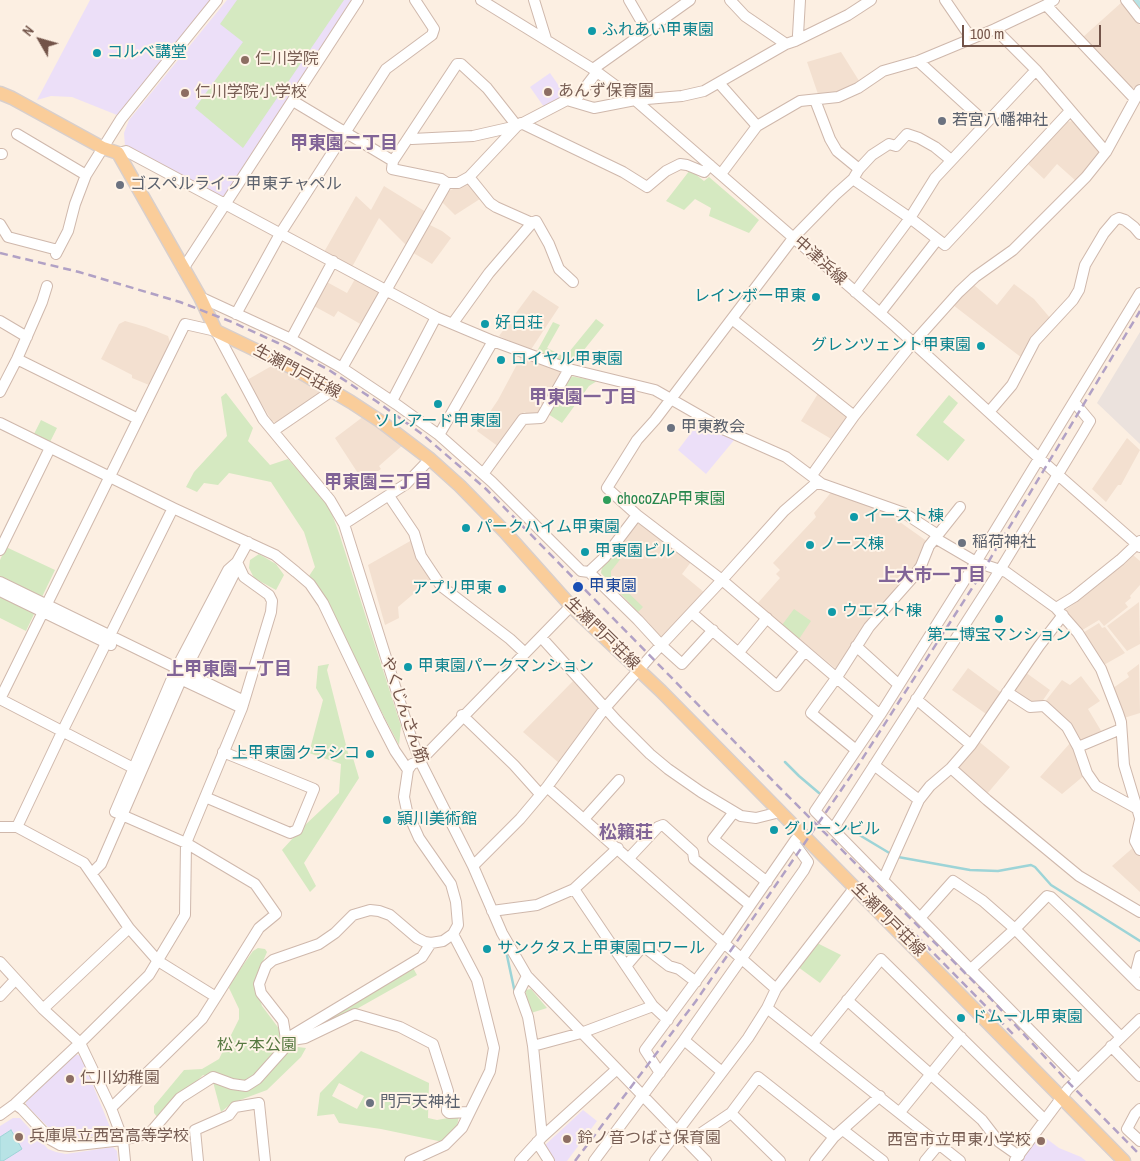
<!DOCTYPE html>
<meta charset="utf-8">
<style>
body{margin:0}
#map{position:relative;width:1140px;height:1161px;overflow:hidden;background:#fcefe2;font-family:"Archivo Narrow",sans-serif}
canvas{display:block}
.north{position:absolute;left:15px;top:15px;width:50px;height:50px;-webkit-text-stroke:4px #fff4e8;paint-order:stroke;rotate:308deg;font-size:14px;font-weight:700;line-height:20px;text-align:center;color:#735449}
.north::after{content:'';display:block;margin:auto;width:18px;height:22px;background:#735449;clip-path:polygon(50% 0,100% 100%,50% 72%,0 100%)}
.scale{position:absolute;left:962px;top:25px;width:139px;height:22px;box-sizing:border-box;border:2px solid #735449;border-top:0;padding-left:6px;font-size:15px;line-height:18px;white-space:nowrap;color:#735449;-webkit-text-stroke:4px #fff4e8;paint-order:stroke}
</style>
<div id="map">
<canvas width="1140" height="1161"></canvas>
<div class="north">N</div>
<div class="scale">100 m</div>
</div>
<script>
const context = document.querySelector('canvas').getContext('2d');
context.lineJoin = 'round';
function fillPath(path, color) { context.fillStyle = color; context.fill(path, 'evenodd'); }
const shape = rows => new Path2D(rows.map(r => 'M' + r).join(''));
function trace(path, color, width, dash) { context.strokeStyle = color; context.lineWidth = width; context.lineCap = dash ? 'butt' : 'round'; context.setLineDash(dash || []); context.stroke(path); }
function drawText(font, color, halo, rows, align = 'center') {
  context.font = font + ' "Archivo Narrow","Noto Sans JP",sans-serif'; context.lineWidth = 4; context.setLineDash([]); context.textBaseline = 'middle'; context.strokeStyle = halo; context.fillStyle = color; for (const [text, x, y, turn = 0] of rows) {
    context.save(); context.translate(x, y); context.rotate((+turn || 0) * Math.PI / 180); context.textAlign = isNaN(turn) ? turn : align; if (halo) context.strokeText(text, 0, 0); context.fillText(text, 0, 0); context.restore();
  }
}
const residential = shape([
 [1122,2,1140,25,1140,83,1138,87,1132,88,1083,37],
 [841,52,861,84,836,95,819,97,807,62],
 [1073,121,1098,149,1098,155,1076,181,1057,164,1044,179,1028,164,1065,122],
 [470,182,483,197,455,215,441,201,446,192],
 [384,186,426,212,406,245,379,218,352,267,324,252,356,196,371,210],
 [426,223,442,231,451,238,432,264,410,251],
 [355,279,380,291,362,325,338,311,334,317,312,305,325,281,347,293],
 [1014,284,1034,299,1051,319,1022,358,953,305,974,285,997,305],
 [533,290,559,307,530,351,499,336],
 [125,321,146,327,168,336,170,342,149,385,132,378,132,375,101,359,119,324],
 [522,355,564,372,540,412,528,414,524,412,499,447,477,431,498,400],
 [275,364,321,389,321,394,278,423,272,421,247,380],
 [819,392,850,417,833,440,801,421],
 [364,416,404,444,379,466,381,469,363,481,335,438],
 [1127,438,1140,450,1121,485,1118,485,1106,502,1092,489],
 [833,490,883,510,928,542,919,564,840,666,835,668,757,604,780,578,776,574,780,570,773,563,816,517,814,513],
 [641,523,691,562,682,574,705,593,666,637,659,636,648,622,601,573,602,568,634,525],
 [412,540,415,553,421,566,431,579,398,607,399,618,385,625,368,565],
 [1133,555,1140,561,1140,585,1130,596,1131,598,1125,603,1128,607,1104,626,1099,620,1079,632,1064,611,1082,598],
 [1139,602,1140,644,1127,651,1107,626],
 [1099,623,1102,628,1105,627,1125,653,1102,666,1081,634],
 [1139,664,1140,713,1124,718,1113,688,1129,677,1127,673],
 [968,668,1003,694,989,716,952,690],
 [1025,672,1050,690,1041,703,1031,704,1013,690],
 [1081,676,1100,701,1088,709,1103,734,1081,743,1070,722,1068,723,1044,703,1062,680,1070,685],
 [573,681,598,705,598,713,559,763,523,732],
 [977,740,1010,767,986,795,956,770],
 [1071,742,1086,774,1062,794,1040,777],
 [1135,846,1140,853,1140,892,1112,866]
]);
const industrial = shape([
 [1140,332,1140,444,1097,403]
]);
const education = shape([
 [90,0,211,0,117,115,72,97,51,96,37,100],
 [227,0,352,0,223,199,125,147,124,133,129,120],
 [550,73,566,96,544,107,530,87],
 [700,421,735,439,706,474,678,450],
 [75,1054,81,1056,112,1132,73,1140,59,1138,26,1105,26,1102],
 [583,1110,597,1121,567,1161,554,1161,545,1145],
 [13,1118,20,1118,48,1149,56,1152,66,1154,113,1147,117,1151,118,1161,0,1161,0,1126],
 [1039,1133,1059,1148,1081,1157,1086,1161,1018,1161]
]);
const green = shape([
 [237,0,344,0,243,148,195,108,243,42,220,24],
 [690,170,704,181,709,177,759,220,749,233,709,216,711,208,695,199,684,210,666,201],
 [596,319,604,325,571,366,536,353,553,322,560,325,547,348,565,357],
 [570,376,597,381,589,386,562,423,548,414],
 [226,393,253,428,248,441,270,465,288,459,329,506,339,533,401,726,399,745,368,686,334,616,309,576,315,567,304,532,271,482,229,473,218,485,204,483,197,492,186,487,194,472,227,436,221,397],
 [949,395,958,403,943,422,965,440,948,461,916,435],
 [41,420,57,428,50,442,34,434],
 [618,546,626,552,611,571,611,576,643,607,638,612,601,573,602,568],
 [6,547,55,570,42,597,0,577,0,560],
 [259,554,276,564,284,575,276,590,254,578,249,568,250,560],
 [0,596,35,612,26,631,0,618],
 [794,609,811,621,799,639,782,625],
 [329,664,327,670,349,757,353,758,359,778,304,863,316,886,310,892,282,850,304,826,339,793,341,764,309,753,323,700,316,688,318,666],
 [817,943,841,955,820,983,798,967],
 [258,948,265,949,267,952,256,977,255,984,262,1006,280,1030,282,1045,306,1048,301,1057,267,1090,232,1103,221,1112,212,1078,203,1075,195,1083,192,1096,189,1098,180,1095,158,1118,154,1113,154,1106,184,1070,202,1069,219,1059,239,1019,239,1009,229,988,231,982,253,951],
 [412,966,417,975,353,1011,299,1037],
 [531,989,547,1008,531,1013,525,990],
 [361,1051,429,1083,428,1118,437,1120,459,1116,457,1126,443,1142,381,1129,339,1123,334,1114,317,1116,320,1093],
 [339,1083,364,1096,357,1109,332,1096]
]);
const water = shape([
 [11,1130,22,1149,3,1161,0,1161,0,1137,11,1130]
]);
const stream = shape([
 [785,762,799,776,819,793],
 [846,827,891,854],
 [898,857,970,870,998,871,1031,865,1035,867,1051,885,1140,941],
 [506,951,515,993]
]);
const canal = shape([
 [1133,0,1140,9]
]);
const minor = shape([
 [481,0,593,69,635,100,896,327,1040,459,1140,547],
 [534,0,546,39],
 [629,0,647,31],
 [730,0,745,16,786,44],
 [945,0,971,38],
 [1126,0,1140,18],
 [1046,5,1135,99],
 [995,29,1036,70,1106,152],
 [799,39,798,35,800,0],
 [918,61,986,123],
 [593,69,690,0],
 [719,83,757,126],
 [815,100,830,139,837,151,859,169],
 [293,101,393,161,392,169,441,179,447,183,458,183,469,177,517,126,567,100,594,108,635,100,682,96,704,91,786,44,795,41,848,15,871,0],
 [574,102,597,72],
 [521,123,623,172,647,187,666,171,680,164,687,165,704,172,710,165],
 [17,134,86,175],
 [409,138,412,139,473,136,517,126],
 [118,153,126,151,436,317,493,341,569,369,655,390,725,430,786,457,822,484],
 [0,154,2,154],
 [393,161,457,64,461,64,487,88,517,126],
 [721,174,757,126,800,101,838,97,858,88,883,71,918,61,995,29,1046,5,1054,0],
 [469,177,490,203,496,207,532,223,536,221,549,244,559,269,573,282],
 [853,179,910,218,945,245,1070,111],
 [0,224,8,237,54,249,57,249],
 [56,254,68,231,75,204,86,175,121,119,217,0],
 [183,269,358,0],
 [855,292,910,218,935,178,1036,70],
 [200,297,291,339,342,368,396,404,439,435,492,482,581,571,589,572,638,620,661,645,682,664,713,630],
 [880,313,937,240],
 [236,314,280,234,386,69,432,35,434,29,415,0],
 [732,319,854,416],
 [0,321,27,337],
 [453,323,489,273,532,223],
 [291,339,333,261],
 [17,359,138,419],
 [342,368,447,183],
 [0,392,17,359,42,302,47,286],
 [392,401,436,317],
 [989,412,1012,385,1035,341,1073,300,1079,290,1085,265,1104,233,1115,220,1119,218,1125,220,1134,227,1140,234],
 [0,423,173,508,275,555,296,572,310,584,323,603,379,720,395,751,408,770],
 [273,431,333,390],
 [439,435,493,341],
 [483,474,523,419,541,418,569,369],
 [812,475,854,416,907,350,959,292,975,277,1013,250,1086,177,1106,152,1140,90],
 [389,496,414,533,421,556,441,586,510,639,525,653],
 [344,524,406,484,430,459],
 [935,538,976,562,1006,572,1056,608,1078,633,1101,669,1118,713,1121,722,1124,765,1140,818],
 [0,550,50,448],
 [589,572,605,557,637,515],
 [0,582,244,701],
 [0,591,111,645],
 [1056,608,1074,597,1120,560,1140,541],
 [692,613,777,686,805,651],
 [541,637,617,721,650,754,668,769,701,792,741,816,756,818,780,812],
 [856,646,899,685],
 [739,652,767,618],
 [176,677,242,708],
 [1007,692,1030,707,1044,706,1067,727,1078,747,1087,773,1096,786,1136,808],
 [916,699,971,745],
 [462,715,514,765,540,794],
 [880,715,722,580,637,515,607,488,637,440,655,420,794,237,835,195,853,179,859,169,872,155,889,144,896,146,907,134,919,138,935,147,951,160],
 [1078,747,1121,729],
 [856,750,811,713,837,677,869,627,914,576,921,566,929,546,960,507],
 [874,765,919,800],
 [951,768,987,800,1079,876,1140,912],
 [141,772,0,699,185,324,216,331,263,419,330,500,344,524,411,737,420,761,473,866,502,933,527,976,519,992,528,1017,533,1046,542,1137],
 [547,787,776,989],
 [205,797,290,833,297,830,314,789,223,752],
 [734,812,713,839,767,882],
 [584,819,619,780],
 [1140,820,1135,841,1140,850],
 [0,827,17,827,84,863,129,928,158,961,216,997,202,1019,111,1108],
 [17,827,63,730,173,508],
 [833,829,1000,570,1083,433,1090,421,1074,402],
 [629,858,658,827,663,825,693,852,694,859,750,905],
 [473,866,520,819,547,787,605,708,651,656,722,580,784,511,815,484,822,484,904,513,938,535],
 [92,873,101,864,184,673,234,574,237,562],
 [883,880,919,800,930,786,951,768,971,745,1039,646,1063,615],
 [574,889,653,1006,668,1020],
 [492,911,537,905,574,889,618,848],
 [920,918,953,881,983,901,1015,929,1121,1037],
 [0,962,43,1009,80,1043,111,1108,123,1140,125,1161],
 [626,966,643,946,669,966,679,969,696,982],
 [970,970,1015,929,1047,896,1051,897,1071,916,1140,985],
 [527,976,706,1161],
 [1134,979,1140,956],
 [0,996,15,980],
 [216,997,259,928,276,914,255,884,186,843,115,812,176,669,228,570,237,562],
 [847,1000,982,1120,999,1142,1019,1156],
 [767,1008,960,1161],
 [43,1009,129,928],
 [286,1039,422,957,431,943],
 [684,1040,722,1072],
 [285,1041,305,1038,355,1014,400,1027,433,1044,448,1091,447,1111,449,1113,468,1112],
 [813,1043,881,959,1045,1120],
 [533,1046,581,1033,653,1006],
 [1111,1046,1140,1076],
 [660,1073,645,1050,724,943,796,839],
 [1078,1079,815,811,880,715,976,562,1140,293],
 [15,1104,22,1109,51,1140,60,1145,69,1146,123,1140,150,1133,180,1098,213,1077,232,1084,246,1086,257,1079,283,1050,286,1039,283,1021,261,993,259,984,266,966,273,960,319,944,335,933,353,915,370,910,379,911,390,915,417,938,425,942,431,943,443,941,453,934,458,925,456,902,451,884,419,838,407,811,404,797,408,770,412,764,420,761,571,606],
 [1140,1109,1135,1114,1127,1129,1140,1141],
 [900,1112,961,1037],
 [731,1113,780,1161],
 [0,1115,15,1104,80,1043,149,975,185,915,186,843,242,708,271,612,272,601,269,595,244,577,237,562,248,542],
 [843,1130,883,1161],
 [537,1142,549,1161],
 [688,1142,731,1113,758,1077,834,1137],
 [1015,1160,1068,1089,1140,1019],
 [198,1161,195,1130,229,1115,235,1107,259,1103,265,1161],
 [410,1161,445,1145,462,1128,490,1071,494,1048,477,980,453,934],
 [520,1161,542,1137,617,1069],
 [594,1161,684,1040,804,870,808,862,794,843],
 [655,1161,748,1038,767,1008,776,989,855,887],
 [815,1161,834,1137,880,1096],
 [925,1161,939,1144]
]);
const major = shape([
 [0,93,12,98,103,148,118,153,200,297,216,331,295,369,351,402,380,421,430,459,460,486,505,532,571,606,661,691,1124,1161]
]);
const rail = shape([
 [0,253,79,272,180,302,232,322,278,343,329,370,376,401,422,434,486,489,780,788,990,998,1071,1085,1140,1155],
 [907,926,1014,1035],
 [575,1161,696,1001,857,767,978,579,1140,311]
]);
const markers = [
 [592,31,5,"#0f9aa8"],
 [97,53,5,"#0f9aa8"],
 [245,60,5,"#8d6e63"],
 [548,92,5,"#8d6e63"],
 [185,93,5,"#8d6e63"],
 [942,121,5,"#6b7280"],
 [120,185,5,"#6b7280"],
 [816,297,5,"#0f9aa8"],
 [485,324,5,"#0f9aa8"],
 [981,346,5,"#0f9aa8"],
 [501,360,5,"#0f9aa8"],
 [438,404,5,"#0f9aa8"],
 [671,428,5,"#6b7280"],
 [607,500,5,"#2e9e5b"],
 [854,517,5,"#0f9aa8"],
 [466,528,5,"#0f9aa8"],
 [962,543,5,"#6b7280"],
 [810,545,5,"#0f9aa8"],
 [585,552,5,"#0f9aa8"],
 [578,587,6,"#1a4fb4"],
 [502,589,5,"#0f9aa8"],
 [832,612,5,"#0f9aa8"],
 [999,619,5,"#0f9aa8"],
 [408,667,5,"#0f9aa8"],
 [370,754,5,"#0f9aa8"],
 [387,820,5,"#0f9aa8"],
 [774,830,5,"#0f9aa8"],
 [487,949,5,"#0f9aa8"],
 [961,1018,5,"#0f9aa8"],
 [70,1079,5,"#8d6e63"],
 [370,1103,5,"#6b7280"],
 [19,1137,5,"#8d6e63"],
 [567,1139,5,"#8d6e63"],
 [1041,1141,5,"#8d6e63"]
];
const cultureNames = [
 ["ふれあい甲東園",602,31],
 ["コルベ講堂",107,53],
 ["レインボー甲東",806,297,"right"],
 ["好日荘",495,324],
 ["グレンツェント甲東園",971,346,"right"],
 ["ロイヤル甲東園",511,360],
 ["ソレアード甲東園",438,422,"center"],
 ["イースト棟",864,517],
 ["パークハイム甲東園",476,528],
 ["ノース棟",820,545],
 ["甲東園ビル",595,552],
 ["アプリ甲東",492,589,"right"],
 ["ウエスト棟",842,612],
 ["第二博宝マンション",999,636,"center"],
 ["甲東園パークマンション",418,667],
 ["上甲東園クラシコ",360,754,"right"],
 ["頴川美術館",397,820],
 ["グリーンビル",784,830],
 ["サンクタス上甲東園ロワール",497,949],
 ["ドムール甲東園",971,1018]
];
const educationNames = [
 ["仁川学院",255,60],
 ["あんず保育園",558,92],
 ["仁川学院小学校",195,93],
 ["仁川幼稚園",80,1079],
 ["兵庫県立西宮高等学校",29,1137],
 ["鈴ノ音つばさ保育園",577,1139],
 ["西宮市立甲東小学校",1031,1141,"right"]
];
const worshipNames = [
 ["若宮八幡神社",952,121],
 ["ゴスペルライフ 甲東チャペル",130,185],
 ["甲東教会",681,428],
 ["稲荷神社",972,543],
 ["門戸天神社",380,1103]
];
const streetNames = [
 ["中津浜線",820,261,42],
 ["生瀬門戸荘線",297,372,28],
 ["生瀬門戸荘線",602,634,44],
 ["やくじんさん筋",404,710,71],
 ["生瀬門戸荘線",888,920,45]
];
const leisureNames = [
 ["chocoZAP甲東園",617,500]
];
const transitNames = [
 ["甲東園",589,587]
];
const parkNames = [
 ["松ヶ本公園",257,1046]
];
const neighbourhoodNames = [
 ["甲東園二丁目",344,144],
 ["甲東園一丁目",583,398],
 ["甲東園三丁目",378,483],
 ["上大市一丁目",932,576],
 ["上甲東園一丁目",229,670],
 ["松籟荘",626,833]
];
fillPath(residential, '#f3e0d0');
fillPath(industrial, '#ebe2dd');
fillPath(education, '#ecdff8');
fillPath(green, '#d5e9c1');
fillPath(water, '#b7e3e5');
trace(water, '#9dd4d7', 1);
trace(stream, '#9dd4d7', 2.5);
trace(canal, '#b7e3e5', 10);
trace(minor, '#cfb8ac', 12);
trace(major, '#d8cfcc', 15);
trace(minor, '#fff', 10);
trace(major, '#facd9a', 12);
trace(rail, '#b1a1c5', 2.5, [8, 5]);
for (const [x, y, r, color] of markers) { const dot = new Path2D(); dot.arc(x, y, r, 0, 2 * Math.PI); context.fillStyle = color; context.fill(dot); trace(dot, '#fff4e8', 2); }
drawText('16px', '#0d838f', '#fff4e8', cultureNames, 'left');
drawText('16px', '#785e54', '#fff4e8', educationNames, 'left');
drawText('16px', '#5b616d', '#fff4e8', worshipNames, 'left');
drawText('16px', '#735449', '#fff4e8', streetNames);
drawText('16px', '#27864d', '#fff4e8', leisureNames, 'left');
drawText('16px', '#164399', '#fff4e8', transitNames, 'left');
drawText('16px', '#577941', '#fff4e8', parkNames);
drawText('bold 18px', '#816497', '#fff4e8', neighbourhoodNames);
</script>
